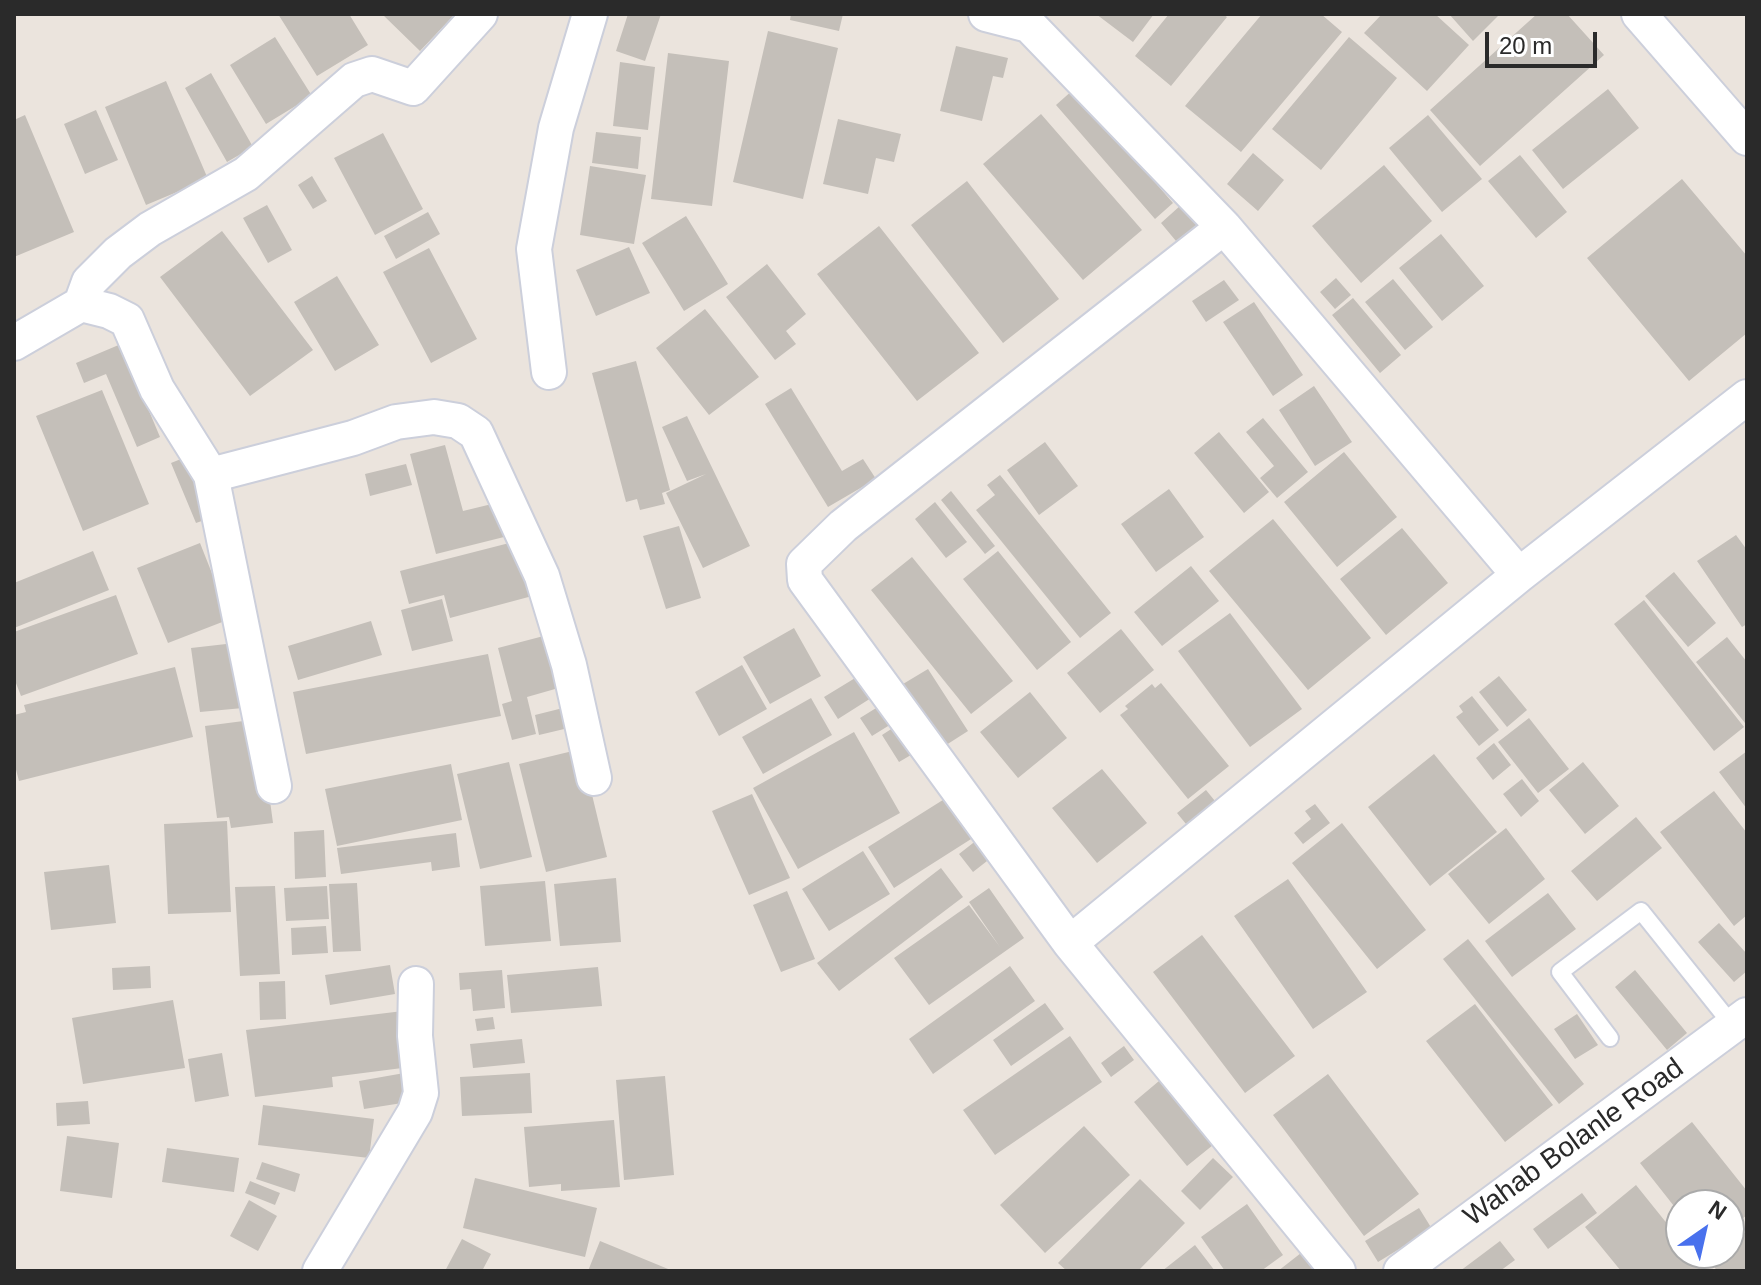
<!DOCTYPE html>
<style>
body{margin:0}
#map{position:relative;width:1761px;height:1285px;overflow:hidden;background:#ebe4dd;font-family:Arial,sans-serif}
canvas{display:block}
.frame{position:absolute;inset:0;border:16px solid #2a2a2a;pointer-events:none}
.north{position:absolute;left:1665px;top:1189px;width:80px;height:80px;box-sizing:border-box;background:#fff;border:2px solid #aaa;border-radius:50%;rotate:34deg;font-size:22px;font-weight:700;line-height:32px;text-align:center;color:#2a2a2a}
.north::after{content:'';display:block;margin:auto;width:28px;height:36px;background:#4971ed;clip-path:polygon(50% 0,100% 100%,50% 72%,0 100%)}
.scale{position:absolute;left:1485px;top:32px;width:112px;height:36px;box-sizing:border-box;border:4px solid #2a2a2a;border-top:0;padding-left:10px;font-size:24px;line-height:28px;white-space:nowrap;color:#2a2a2a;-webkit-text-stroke:6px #fff;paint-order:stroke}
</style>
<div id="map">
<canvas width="1761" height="1285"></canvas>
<div class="frame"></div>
<div class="north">N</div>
<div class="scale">20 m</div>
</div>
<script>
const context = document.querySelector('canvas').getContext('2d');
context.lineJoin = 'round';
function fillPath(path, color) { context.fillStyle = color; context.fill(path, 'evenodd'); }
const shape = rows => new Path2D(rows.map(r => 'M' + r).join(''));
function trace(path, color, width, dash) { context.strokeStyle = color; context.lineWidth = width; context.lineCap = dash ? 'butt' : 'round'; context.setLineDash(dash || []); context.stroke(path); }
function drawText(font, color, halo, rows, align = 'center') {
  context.font = font + ' Arial,sans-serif'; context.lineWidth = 6; context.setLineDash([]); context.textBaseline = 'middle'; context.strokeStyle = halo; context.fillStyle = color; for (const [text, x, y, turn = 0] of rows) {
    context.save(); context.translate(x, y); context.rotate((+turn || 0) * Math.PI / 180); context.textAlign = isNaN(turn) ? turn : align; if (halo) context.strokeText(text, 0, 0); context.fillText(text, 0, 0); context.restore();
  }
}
const building = shape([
 [278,14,349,14,368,45,317,76],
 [382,14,455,14,420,51],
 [628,14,661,14,645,61,616,51],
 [791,14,843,14,839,31,790,20],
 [1096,14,1154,14,1133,42],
 [1169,14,1223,14,1227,17,1171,86,1135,56],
 [1262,14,1321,14,1342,32,1241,152,1185,106],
 [1382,14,1435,14,1469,45,1427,91,1364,33],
 [1449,14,1500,14,1473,41],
 [1537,14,1567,14,1604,55,1480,166,1430,110],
 [768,31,838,48,803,199,733,182],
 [275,37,312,96,266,124,230,65],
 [1349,37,1397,78,1321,170,1272,129],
 [956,46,1008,58,1003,78,993,76,982,121,940,111],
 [668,53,729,61,712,206,651,199],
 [620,62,655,67,648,130,613,126],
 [211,73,253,147,227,162,185,88],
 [166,81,208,179,146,205,105,107],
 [1074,89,1173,203,1155,219,1056,105],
 [1608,89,1639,128,1563,189,1532,150],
 [96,110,118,160,85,174,64,124],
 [1041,114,1142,230,1083,280,983,164],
 [25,115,74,232,14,257,14,120],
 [1428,115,1482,179,1442,212,1389,148],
 [838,119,901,134,894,162,876,158,868,194,823,184],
 [596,132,641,137,638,169,592,163],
 [383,133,423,209,375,235,334,158],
 [1253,153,1284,180,1258,211,1227,184],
 [1520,155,1567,212,1536,238,1488,181],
 [1384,165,1432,221,1361,283,1312,226],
 [590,166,646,175,634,244,580,235],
 [312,176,327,201,313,209,298,185],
 [1682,179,1747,256,1747,333,1689,381,1587,258],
 [967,181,1059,299,1003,343,911,225],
 [267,205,292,250,268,263,243,218],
 [1181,205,1198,224,1176,241,1161,223],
 [428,212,440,234,396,259,384,236],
 [686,216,728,284,684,311,642,243],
 [879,226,979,353,917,401,817,274],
 [222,231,313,350,250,396,160,277],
 [1441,234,1484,286,1442,321,1399,268],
 [629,247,650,293,596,316,576,270],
 [429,248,477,339,431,363,383,272],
 [767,264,806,314,786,331,796,344,775,360,726,297],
 [337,276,379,345,335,371,294,302],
 [1336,278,1351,295,1335,309,1320,292],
 [1393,279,1433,327,1405,350,1365,302],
 [1224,280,1239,300,1206,322,1192,301],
 [1353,298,1401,355,1380,373,1332,315],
 [1254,302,1303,375,1273,396,1223,322],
 [705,309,759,377,709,415,656,348],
 [121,344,160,437,137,447,106,374,84,383,76,363],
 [636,361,670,490,662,493,665,504,640,510,637,499,626,502,592,373],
 [1314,386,1352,442,1315,466,1279,410],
 [791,388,842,471,863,459,876,479,828,507,765,404],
 [102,390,149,504,83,531,36,416],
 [687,416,750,546,703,568,666,493,706,474,687,481,662,427],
 [1263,418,1308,472,1277,498,1260,478,1274,466,1246,432],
 [1219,432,1269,492,1244,513,1194,453],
 [1045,442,1078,486,1039,515,1007,470],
 [445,445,463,511,496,503,504,537,436,554,410,454],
 [1344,452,1397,517,1337,567,1284,502],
 [191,455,216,516,196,523,171,463],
 [406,464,412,485,370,496,365,474],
 [1000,475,1111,613,1080,638,976,510,995,495,987,485],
 [1169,489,1204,537,1156,572,1121,524],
 [951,491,995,546,985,554,941,500],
 [935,502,967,542,946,558,915,519],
 [1273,519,1371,638,1308,690,1209,571],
 [679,526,701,598,666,609,643,536],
 [1402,528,1448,583,1386,635,1340,579],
 [1736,535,1747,550,1747,624,1742,627,1697,561],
 [521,540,536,595,450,618,444,595,409,604,400,571],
 [200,543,230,619,168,643,137,568],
 [93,551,109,590,14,628,14,583],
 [998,551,1071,642,1037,670,963,579],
 [912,557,1013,681,971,714,871,590],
 [1191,566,1219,601,1162,646,1134,612],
 [1674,572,1716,623,1688,647,1645,596],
 [116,595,138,654,21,696,14,678,14,632],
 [442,599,453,641,412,651,401,610],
 [1644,600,1744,727,1714,751,1614,624],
 [1230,613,1302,709,1250,747,1178,651],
 [371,621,382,655,298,680,288,646],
 [794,628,821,676,770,704,743,657],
 [1121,629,1154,670,1100,713,1067,673],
 [555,633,569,685,527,697,536,734,512,740,502,704,512,701,498,648],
 [1727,637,1747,662,1745,723,1696,662],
 [235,643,243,708,200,712,191,648],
 [488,654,501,716,306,754,293,692],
 [742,665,767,709,719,736,695,692],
 [175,667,193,737,19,781,14,762,14,715,26,712,24,705],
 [928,669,968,731,943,747,903,684],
 [865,672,879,693,838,719,824,697],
 [1499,676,1527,710,1507,727,1479,692],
 [1161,683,1229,766,1188,799,1120,715,1128,709,1125,706,1152,684,1155,688],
 [1030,692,1067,738,1018,778,980,732],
 [1472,696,1499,730,1479,746,1456,717,1463,712,1459,706],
 [811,698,832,735,763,774,742,737],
 [889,700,901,718,872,736,860,718],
 [575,705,581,725,539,735,535,715],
 [1529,718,1569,769,1538,793,1498,742],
 [259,719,273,823,231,828,229,817,217,818,205,726],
 [899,724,916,752,899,762,882,735],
 [854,732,900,813,798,869,753,788],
 [1494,743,1511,765,1493,780,1476,758],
 [581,749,607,857,546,872,519,764],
 [1747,751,1747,809,1719,772],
 [1434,754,1497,832,1430,886,1368,807],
 [509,762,532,857,480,869,457,774],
 [1583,762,1619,806,1585,834,1549,790],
 [451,764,462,820,337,846,325,789],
 [1102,769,1147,823,1097,863,1052,808],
 [1522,779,1539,801,1521,817,1503,794],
 [1206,790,1215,801,1186,824,1177,813],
 [1714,791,1747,833,1747,915,1734,926,1660,832],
 [954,793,979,834,894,888,868,847],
 [752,794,790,878,749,895,712,811],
 [1315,804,1330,823,1303,844,1294,833,1311,819,1305,811],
 [1636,817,1662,848,1597,901,1571,871],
 [227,821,231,912,168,914,164,824],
 [1342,823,1426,930,1377,969,1292,863],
 [1506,828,1545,879,1489,924,1448,874],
 [324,830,326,877,295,879,294,832],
 [456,833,460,867,432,871,431,862,341,874,337,848],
 [982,836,996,854,973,872,959,854],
 [863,851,890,894,829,931,802,889],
 [109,865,116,923,51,930,44,872],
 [941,868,963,897,839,991,817,963],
 [616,878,621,942,560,946,554,884],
 [1288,879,1367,992,1313,1029,1234,916],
 [545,881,551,941,485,946,480,886],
 [357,883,361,951,333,952,329,884],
 [275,886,280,974,240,976,235,887],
 [327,886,329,919,286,921,284,888],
 [989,888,1024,938,929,1005,894,958,969,905,1000,947,969,902],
 [787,891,815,959,781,972,753,905],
 [1548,893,1576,929,1512,977,1485,941],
 [1719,923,1747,954,1747,971,1734,982,1698,942],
 [326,926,328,953,292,955,291,928],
 [1202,935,1295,1056,1245,1093,1153,972],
 [1468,939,1584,1084,1559,1104,1443,959],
 [390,965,395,994,330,1005,325,975],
 [150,966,151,988,113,990,112,968],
 [1010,966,1035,1001,933,1074,909,1039],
 [598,967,602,1006,511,1013,507,975],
 [502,970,505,1008,473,1011,471,989,460,990,459,973],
 [1635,970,1687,1033,1667,1050,1615,987],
 [285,981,286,1019,260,1020,259,982],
 [173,1000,185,1068,83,1084,72,1018],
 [1045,1003,1064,1029,1011,1066,993,1040],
 [1475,1004,1553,1105,1505,1142,1426,1041],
 [403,1011,410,1067,332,1077,333,1087,255,1097,246,1030],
 [1577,1014,1598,1045,1575,1059,1554,1029],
 [493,1017,495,1029,477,1031,475,1019],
 [1070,1036,1102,1082,995,1155,963,1110],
 [522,1039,525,1063,473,1068,470,1044],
 [1124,1046,1134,1060,1111,1077,1101,1063],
 [222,1053,229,1096,195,1102,188,1059],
 [410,1072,415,1101,364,1109,359,1081],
 [530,1073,532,1113,462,1116,460,1077],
 [1328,1074,1419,1194,1364,1236,1273,1115],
 [665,1076,674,1175,624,1180,616,1080],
 [1159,1081,1213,1145,1187,1166,1134,1102],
 [88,1101,90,1124,57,1126,56,1103],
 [263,1105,374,1119,369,1158,258,1145],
 [614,1120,620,1187,561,1191,561,1184,529,1187,524,1127],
 [1692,1122,1747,1191,1747,1215,1729,1229,1729,1205,1681,1205,1681,1215,1640,1163],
 [1084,1126,1130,1175,1045,1253,1000,1205],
 [67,1136,119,1143,112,1198,60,1191],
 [167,1148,239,1158,234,1192,162,1182],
 [1213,1158,1233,1177,1200,1210,1181,1191],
 [262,1162,300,1174,295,1192,256,1179],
 [475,1178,597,1208,585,1257,463,1228],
 [1140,1179,1185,1223,1138,1271,1067,1271,1058,1263],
 [250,1181,280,1193,275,1205,245,1193],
 [1636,1185,1681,1241,1681,1253,1691,1253,1706,1271,1621,1271,1585,1227],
 [1582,1193,1597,1213,1548,1249,1533,1229],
 [249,1200,277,1216,258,1251,230,1236],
 [1247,1204,1283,1255,1261,1271,1225,1271,1201,1237],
 [1419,1208,1432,1229,1378,1262,1365,1241],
 [1747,1231,1747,1271,1717,1271,1708,1257,1714,1253,1729,1253,1729,1243],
 [462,1239,491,1254,482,1271,445,1271],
 [600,1241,673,1271,588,1271],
 [1500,1241,1515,1260,1500,1271,1460,1271],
 [1195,1245,1215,1271,1162,1271],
 [1301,1253,1316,1271,1278,1271]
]);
const service = shape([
 [1610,1038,1560,972,1641,911,1733,1026]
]);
const minor = shape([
 [986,14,1029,25,1224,227,1519,575],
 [1639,14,1747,138],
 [1224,227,843,526,804,564,805,580,1070,943,1338,1271],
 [81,304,89,282,118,253,150,229,246,174,354,80,372,74,413,88,480,14],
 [14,343,81,304,109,311,127,320,157,389,211,475,274,786],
 [549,372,534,249,556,128,590,14],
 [211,475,353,438,396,422,434,417,458,421,476,433,542,576,569,665,594,778],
 [1070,943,1519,575,1747,397],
 [320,1271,415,1112,421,1093,415,1036,416,984],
 [1401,1271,1747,1015]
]);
const streetNames = [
 ["Wahab Bolanle Road",1574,1143,-36]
];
fillPath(building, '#c4bfb9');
trace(service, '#cccfdb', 20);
trace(minor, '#cccfdb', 38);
trace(service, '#fff', 16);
trace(minor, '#fff', 34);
drawText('28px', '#2a2a2a', '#fff', streetNames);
</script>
